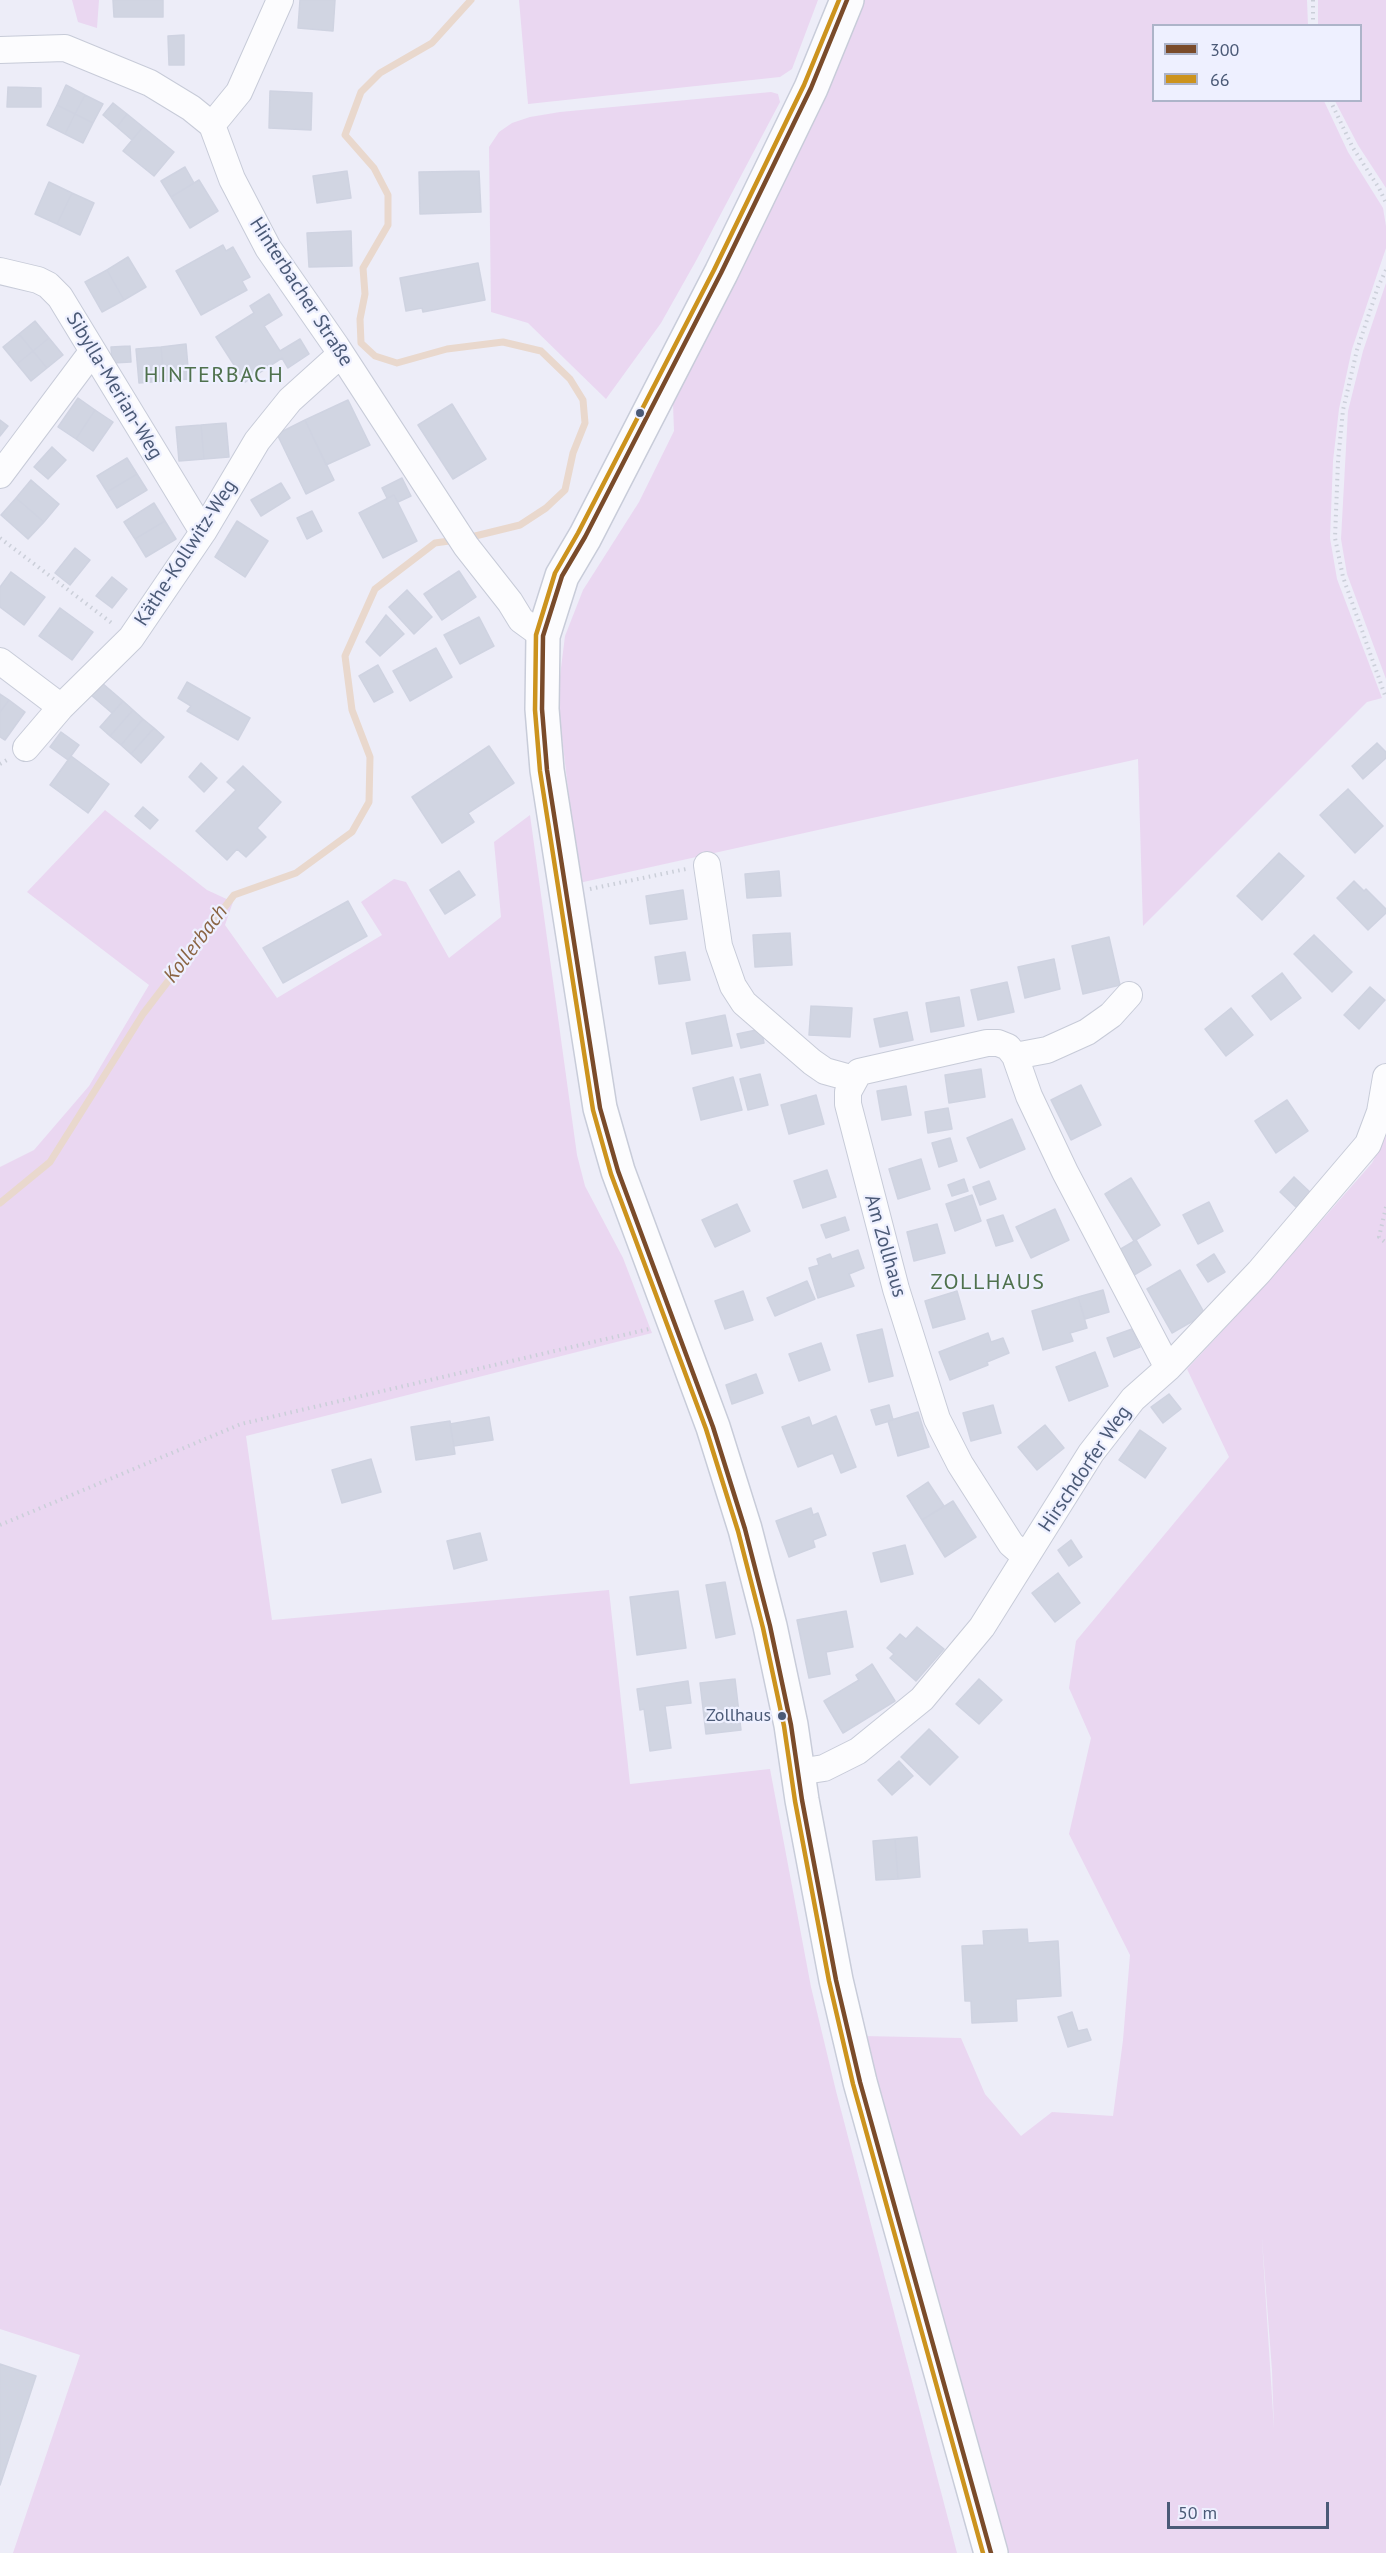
<!DOCTYPE html>
<meta charset="utf-8">
<style>
body{margin:0}
#map{position:relative;width:1386px;height:2553px;overflow:hidden;background:#ededf8;font-family:"PT Sans",sans-serif}
canvas{display:block}
.legend{position:absolute;left:1152px;top:24px;width:210px;height:78px;box-sizing:border-box;background:#eef0ff;border:2px solid #adb4c9;margin:0;padding:8px 10px;list-style:none;font-size:18px;color:#4b5a77}
.legend li{display:flex;align-items:center;gap:12px;height:30px}
.legend b{width:30px;border:2px solid #adb4c9}
.scale{position:absolute;left:1167px;top:2502px;width:162px;height:27px;box-sizing:border-box;border:3px solid #4b5a77;border-top:0;padding-left:8px;font-size:18px;line-height:21px;white-space:nowrap;color:#4b5a77;-webkit-text-stroke:4px #eef0ff;paint-order:stroke}
</style>
<div id="map">
<canvas width="1386" height="2553"></canvas>
<ul class="legend">
<li><b style="height:8px;background:#7a4b2a"></b>300</li>
<li><b style="height:8px;background:#cc931e"></b>66</li>
</ul>
<div class="scale">50 m</div>
</div>
<script>
const context = document.querySelector('canvas').getContext('2d');
context.lineJoin = 'round';
function fillPath(path, color) { context.fillStyle = color; context.fill(path, 'evenodd'); }
const shape = rows => new Path2D(rows.map(r => 'M' + r).join(''));
function trace(path, color, width, dash) { context.strokeStyle = color; context.lineWidth = width; context.lineCap = dash ? 'butt' : 'round'; context.setLineDash(dash || []); context.stroke(path); }
function drawText(font, color, halo, rows, align = 'center') {
  context.font = font + ' "PT Sans",sans-serif'; context.lineWidth = 4.5; context.setLineDash([]); context.textBaseline = 'middle'; context.strokeStyle = halo; context.fillStyle = color; for (const [text, x, y, turn = 0] of rows) {
    context.save(); context.translate(x, y); context.rotate((+turn || 0) * Math.PI / 180); context.textAlign = isNaN(turn) ? turn : align; if (halo) context.strokeText(text, 0, 0); context.fillText(text, 0, 0); context.restore();
  }
}
const green = shape([
 [72,0,99,0,97,28,78,22],
 [519,0,818,0,792,69,780,77,528,104],
 [859,0,1307,0,1308,25,1154,26,1154,100,1324,101,1348,152,1383,208,1386,226,1386,248,1352,349,1339,409,1333,461,1330,538,1337,579,1382,698,1367,702,1143,926,1138,759,579,883,560,720,560,676,565,636,583,590,639,502,674,431,673,404,736,276],
 [1318,0,1386,0,1386,188,1358,145,1335,101,1360,100,1360,26,1318,25],
 [771,92,778,94,780,102,697,259,661,323,606,399,528,323,491,312,489,147,499,132,512,123,530,117,560,112],
 [1386,283,1386,679,1347,574,1341,539,1348,411,1363,351],
 [105,810,207,890,233,902,225,925,277,998,382,935,361,902,394,879,406,882,449,958,501,917,494,842,530,815,577,1155,585,1186,623,1258,652,1333,246,1436,272,1620,609,1590,630,1784,770,1769,811,1987,836,2091,957,2553,13,2553,80,2355,0,2329,0,1167,34,1150,89,1086,149,985,27,892],
 [1386,1136,1386,2553,1006,2553,862,2036,961,2038,985,2094,1021,2136,1052,2112,1113,2116,1123,2040,1130,1955,1069,1834,1091,1738,1069,1688,1076,1641,1229,1457,1187,1369,1265,1285,1372,1163],
 [1262,2239,1272,2370,1274,2429,1262,2240]
]);
const stream = shape([
 [467,538,520,525,546,508,565,490,573,453,585,423,583,400,570,379,541,351,503,342,447,349,397,363,375,356,361,343,360,319,365,294,363,268,388,225,388,195,374,168,345,135,361,92,380,73,432,43,471,0],
 [0,1203,50,1162,143,1014,234,895,296,873,352,832,369,802,370,757,352,710,345,656,375,589,435,543,456,540]
]);
const building = shape([
 [113,0,163,0,163,17,114,17,113,0],
 [300,0,335,0,333,31,298,28,300,0],
 [184,35,184,65,169,65,168,36,184,35],
 [66,85,85,95,75,114,57,105,66,85],
 [8,87,41,88,41,107,7,107,8,87],
 [270,91,312,93,311,130,269,128,270,91],
 [85,95,103,104,93,123,75,114,85,95],
 [113,103,127,114,117,127,103,115,113,103],
 [57,105,75,114,65,134,47,125,57,105],
 [75,114,93,123,83,143,65,134,75,114],
 [127,114,143,127,132,140,117,127,127,114],
 [143,127,174,152,154,176,123,151,143,127],
 [185,167,194,183,171,197,161,181,185,167],
 [347,171,351,198,317,203,313,176,347,171],
 [479,171,481,212,420,214,419,172,479,171],
 [199,180,218,211,190,228,171,197,199,180],
 [49,182,72,193,57,224,35,214,49,182],
 [72,193,94,203,80,235,57,224,72,193],
 [351,231,352,266,309,267,307,233,351,231],
 [223,245,226,251,233,247,250,277,242,281,247,290,201,315,176,271,223,245],
 [128,257,146,287,124,300,107,270,128,257],
 [478,263,485,300,423,312,422,308,406,311,400,278,478,263],
 [107,270,124,300,102,312,85,282,107,270],
 [269,294,282,315,264,326,280,351,300,339,309,354,288,368,282,358,245,382,216,337,254,313,250,306,269,294],
 [35,321,49,338,33,351,19,334,35,321],
 [19,334,33,351,17,364,3,347,19,334],
 [49,338,63,355,47,368,33,351,49,338],
 [186,344,189,379,164,381,161,347,186,344],
 [130,346,131,362,112,363,111,347,130,346],
 [161,347,164,381,139,383,136,349,161,347],
 [33,351,47,368,31,381,17,364,33,351],
 [78,398,95,410,76,439,58,427,78,398],
 [348,400,370,445,326,465,305,420,348,400],
 [452,404,486,459,453,479,418,425,452,404],
 [95,410,113,422,93,451,76,439,95,410],
 [0,420,8,426,0,436,0,420],
 [305,420,334,480,306,494,277,434,305,420],
 [226,423,229,457,204,459,201,425,226,423],
 [201,425,204,459,179,461,176,427,201,425],
 [52,447,66,460,48,479,34,467,52,447],
 [127,458,137,474,107,492,97,476,127,458],
 [137,474,147,490,117,508,107,492,137,474],
 [402,478,411,496,398,502,394,495,387,498,382,488,402,478],
 [31,480,59,504,44,522,16,498,31,480],
 [281,483,290,498,261,516,251,500,281,483],
 [394,495,417,541,383,558,359,513,394,495],
 [16,498,44,522,28,539,1,515,16,498],
 [154,503,165,521,135,539,124,522,154,503],
 [312,511,322,531,307,539,297,518,312,511],
 [165,521,176,539,146,557,135,539,165,521],
 [237,521,268,541,245,577,215,557,237,521],
 [75,548,90,560,70,585,55,573,75,548],
 [459,571,476,597,442,620,424,594,459,571],
 [11,572,45,597,24,625,0,607,0,587,11,572],
 [112,577,127,589,112,608,96,596,112,577],
 [407,590,432,617,414,634,389,607,407,590],
 [60,608,93,632,72,660,39,636,60,608],
 [386,615,404,634,380,656,366,642,386,615],
 [479,617,494,646,460,664,444,635,479,617],
 [436,648,452,677,410,701,393,671,436,648],
 [378,665,393,692,374,702,359,676,378,665],
 [187,682,250,718,238,740,187,711,191,706,178,698,187,682],
 [102,683,123,701,112,713,91,695,102,683],
 [0,694,9,700,0,712,0,694],
 [9,700,25,712,5,740,0,737,0,712,9,700],
 [123,701,133,710,110,736,100,727,123,701],
 [133,710,143,719,121,745,110,736,133,710],
 [143,719,154,728,131,754,121,745,143,719],
 [154,728,164,737,141,763,131,754,154,728],
 [61,732,79,745,68,760,50,747,61,732],
 [1377,743,1386,752,1386,758,1363,779,1352,766,1377,743],
 [489,746,514,783,468,813,474,822,442,843,412,797,489,746],
 [71,756,109,784,88,813,50,785,71,756],
 [201,763,217,778,204,792,189,777,201,763],
 [243,766,281,802,257,828,266,837,246,857,237,849,227,860,196,831,236,790,227,782,243,766],
 [1348,789,1383,826,1355,853,1320,815,1348,789],
 [143,807,158,820,150,829,135,816,143,807],
 [1279,853,1304,876,1262,920,1237,896,1279,853],
 [459,871,475,895,445,914,430,890,459,871],
 [779,871,781,896,747,898,745,874,779,871],
 [1354,881,1364,891,1366,889,1386,909,1386,913,1368,930,1337,898,1354,881],
 [683,890,687,919,650,924,646,896,683,890],
 [348,901,367,936,283,983,263,948,348,901],
 [790,933,792,965,755,967,753,935,790,933],
 [1314,935,1352,972,1332,992,1294,954,1314,935],
 [1109,937,1120,985,1083,994,1072,946,1109,937],
 [685,952,690,980,659,984,655,957,685,952],
 [1054,959,1060,989,1025,998,1018,967,1054,959],
 [1282,973,1301,998,1271,1020,1252,996,1282,973],
 [1007,982,1014,1012,978,1020,971,990,1007,982],
 [1370,987,1385,1000,1359,1029,1344,1015,1370,987],
 [959,997,964,1026,931,1032,926,1003,959,997],
 [811,1006,852,1008,850,1037,809,1035,811,1006],
 [1231,1008,1253,1035,1226,1056,1205,1029,1231,1008],
 [907,1012,913,1040,880,1047,874,1019,907,1012],
 [725,1015,732,1046,692,1054,686,1023,725,1015],
 [761,1029,764,1043,741,1048,737,1034,761,1029],
 [981,1069,985,1097,949,1103,945,1075,981,1069],
 [760,1074,768,1105,748,1110,740,1079,760,1074],
 [733,1077,742,1110,701,1120,693,1088,733,1077],
 [1081,1085,1101,1125,1071,1140,1051,1100,1081,1085],
 [906,1086,911,1115,882,1120,877,1091,906,1086],
 [816,1095,824,1124,789,1134,781,1105,816,1095],
 [1287,1100,1308,1131,1276,1153,1255,1121,1287,1100],
 [948,1108,952,1129,928,1133,925,1112,948,1108],
 [1012,1119,1025,1149,980,1168,967,1138,1012,1119],
 [950,1138,957,1161,939,1167,932,1143,950,1138],
 [921,1159,930,1189,898,1199,889,1169,921,1159],
 [827,1170,836,1197,803,1208,794,1181,827,1170],
 [1294,1177,1312,1194,1298,1209,1280,1192,1294,1177],
 [1131,1178,1160,1225,1134,1241,1105,1194,1131,1178],
 [964,1179,968,1191,952,1196,948,1185,964,1179],
 [989,1181,996,1199,980,1205,973,1187,989,1181],
 [972,1195,981,1221,955,1231,946,1204,972,1195],
 [1209,1202,1223,1231,1198,1244,1183,1215,1209,1202],
 [737,1204,750,1231,715,1247,702,1220,737,1204],
 [1055,1209,1069,1240,1031,1258,1016,1227,1055,1209],
 [1003,1215,1013,1241,996,1246,987,1220,1003,1215],
 [845,1217,849,1230,826,1238,821,1225,845,1217],
 [937,1224,945,1253,914,1261,907,1232,937,1224],
 [1136,1240,1151,1265,1134,1275,1119,1250,1136,1240],
 [858,1250,864,1268,849,1274,854,1286,818,1298,809,1268,819,1265,817,1259,830,1254,832,1259,858,1250],
 [1214,1254,1225,1272,1208,1282,1197,1265,1214,1254],
 [1180,1270,1205,1314,1172,1333,1147,1289,1180,1270],
 [807,1281,815,1299,775,1316,767,1298,807,1281],
 [1103,1290,1109,1312,1085,1319,1078,1297,1103,1290],
 [743,1291,753,1320,725,1329,715,1301,743,1291],
 [957,1291,965,1319,933,1328,925,1301,957,1291],
 [1078,1297,1087,1328,1070,1333,1073,1341,1043,1350,1032,1311,1078,1297],
 [882,1329,893,1376,869,1382,857,1335,882,1329],
 [1132,1329,1140,1347,1114,1357,1107,1338,1132,1329],
 [988,1333,991,1342,1003,1338,1009,1353,987,1362,988,1365,950,1380,939,1352,988,1333],
 [821,1343,830,1370,799,1381,789,1354,821,1343],
 [1095,1352,1108,1386,1069,1401,1056,1367,1095,1352],
 [756,1374,763,1393,732,1404,726,1385,756,1374],
 [1169,1394,1181,1409,1163,1423,1151,1407,1169,1394],
 [889,1405,893,1420,876,1425,871,1410,889,1405],
 [993,1405,1001,1433,971,1441,963,1413,993,1405],
 [918,1412,929,1447,898,1456,888,1421,918,1412],
 [836,1416,856,1467,841,1473,833,1453,798,1467,782,1427,809,1417,812,1426,836,1416],
 [489,1417,493,1440,454,1446,450,1424,489,1417],
 [450,1421,455,1454,416,1460,411,1427,450,1421],
 [1045,1425,1064,1448,1037,1470,1018,1447,1045,1425],
 [1140,1430,1166,1448,1145,1478,1119,1460,1140,1430],
 [371,1459,381,1492,342,1503,332,1470,371,1459],
 [928,1482,944,1506,922,1520,907,1496,928,1482],
 [953,1501,976,1537,945,1557,922,1520,953,1501],
 [811,1508,813,1515,818,1513,826,1535,813,1540,815,1547,789,1557,776,1521,811,1508],
 [480,1533,487,1560,454,1569,447,1541,480,1533],
 [1071,1540,1082,1557,1069,1566,1058,1550,1071,1540],
 [905,1545,913,1574,881,1582,873,1553,905,1545],
 [1058,1573,1080,1603,1055,1622,1032,1593,1058,1573],
 [725,1582,735,1634,716,1638,706,1585,725,1582],
 [678,1591,686,1648,637,1655,630,1597,678,1591],
 [846,1611,853,1647,826,1652,830,1674,809,1678,797,1620,846,1611],
 [917,1627,944,1649,916,1681,890,1658,894,1654,887,1648,900,1634,906,1639,917,1627],
 [872,1664,895,1701,843,1733,824,1701,859,1680,856,1675,872,1664],
 [735,1679,741,1730,706,1734,700,1683,735,1679],
 [979,1679,1002,1700,979,1724,956,1704,979,1679],
 [688,1681,691,1703,665,1706,671,1748,650,1751,644,1709,640,1710,637,1689,688,1681],
 [929,1729,958,1757,930,1785,901,1757,929,1729],
 [899,1761,913,1776,892,1795,878,1780,899,1761],
 [917,1837,920,1877,898,1879,895,1839,917,1837],
 [895,1839,898,1879,876,1880,873,1841,895,1839],
 [1027,1929,1028,1943,1058,1941,1061,1996,1016,1999,1017,2021,972,2023,971,2001,965,2001,962,1946,984,1945,983,1931,1027,1929],
 [1072,2012,1078,2031,1087,2029,1091,2040,1068,2047,1058,2017,1072,2012],
 [0,2364,36,2376,0,2485,0,2364]
]);
const path = shape([
 [1313,0,1313,26],
 [1330,100,1353,148,1379,188,1386,203],
 [1386,270,1378,287,1357,350,1343,410,1338,461,1335,538,1343,577,1386,698],
 [0,538,113,624],
 [0,764,7,760],
 [590,889,686,869],
 [1386,1207,1379,1237,1386,1243],
 [0,1525,241,1424,649,1329]
]);
const minor = shape([
 [0,50,65,48,150,83,191,108,212,125,232,179,268,248,336,346,466,546,510,602,521,620,543,636],
 [212,125,239,92,280,0],
 [0,271,38,280,48,285,60,297,203,532],
 [0,475,92,352],
 [0,661,61,707],
 [26,748,61,707,131,638,203,532,257,441,290,400,341,354],
 [707,865,719,946,733,986,744,1003,812,1062,825,1071,854,1079],
 [1015,1056,1047,1050,1087,1032,1111,1015,1129,995],
 [1026,1557,1011,1544,960,1464,937,1419,896,1289,848,1104,848,1092,859,1072,987,1043,998,1043,1008,1047,1015,1056,1029,1096,1065,1172,1168,1368],
 [798,1772,824,1768,858,1751,922,1699,982,1627,1091,1453,1133,1399,1168,1368,1259,1272,1368,1144,1380,1112,1386,1077]
]);
const secondary = shape([
 [847,0,811,88,721,273,585,537,562,576,543,636,542,709,547,770,600,1108,618,1171,713,1427,745,1529,770,1626,791,1725,802,1800,836,1980,860,2082,991,2553]
]);
const bus1 = shape([
 [847,0,811,88,721,273,585,537,562,576,543,636,542,709,547,770,600,1108,618,1171,713,1427,745,1529,770,1626,791,1725,802,1800,836,1980,860,2082,991,2553]
]);
const bus2 = shape([
 [839,0,804,85,714,270,578,533,555,573,536,635,535,710,540,771,593,1110,611,1174,706,1429,738,1531,763,1628,784,1726,795,1801,829,1981,853,2084,983,2553]
]);
const markers = [
 [640,413,5,"#4b5a77"],
 [782,1716,5,"#4b5a77"]
];
const busNames = [
 ["Zollhaus",771,1716]
];
const streetNames = [
 ["Hinterbacher Straße",301,292,57],
 ["Sibylla-Merian-Weg",114,386,59],
 ["Käthe-Kollwitz-Weg",186,553,-57],
 ["Am Zollhaus",885,1246,74],
 ["Hirschdorfer Weg",1085,1469,-56]
];
const waterNames = [
 ["Kollerbach",196,944,-53]
];
const quarterNames = [
 ["HINTERBACH",214,376],
 ["ZOLLHAUS",988,1283]
];
fillPath(green, '#ead7f1');
trace(stream, '#e9d8cd', 7);
fillPath(building, '#d1d5e2');
trace(building, '#cfd3e1', 1.5);
trace(minor, '#c7cbd8', 28);
trace(secondary, '#c8ccd9', 36);
trace(path, '#cbcfd9', 4, [1.5, 4.5]);
trace(minor, '#fcfcfe', 26);
trace(secondary, '#fcfcfe', 33);
trace(bus1, '#7a4b2a', 4.5);
trace(bus2, '#cc931e', 4.5);
for (const [x, y, r, color] of markers) { const dot = new Path2D(); dot.arc(x, y, r, 0, 2 * Math.PI); context.fillStyle = color; context.fill(dot); trace(dot, '#eef0ff', 2); }
drawText('18px', '#4b5a77', '#eef0ff', busNames, 'right');
drawText('20px', '#4b5a77', '#eef0ff', streetNames);
drawText('italic 21px', '#8b6544', '#eef0ff', waterNames);
context.letterSpacing = '1.5px';
drawText('22px', '#4f714d', '#eef0ff', quarterNames);
context.letterSpacing = '0px';
</script>
